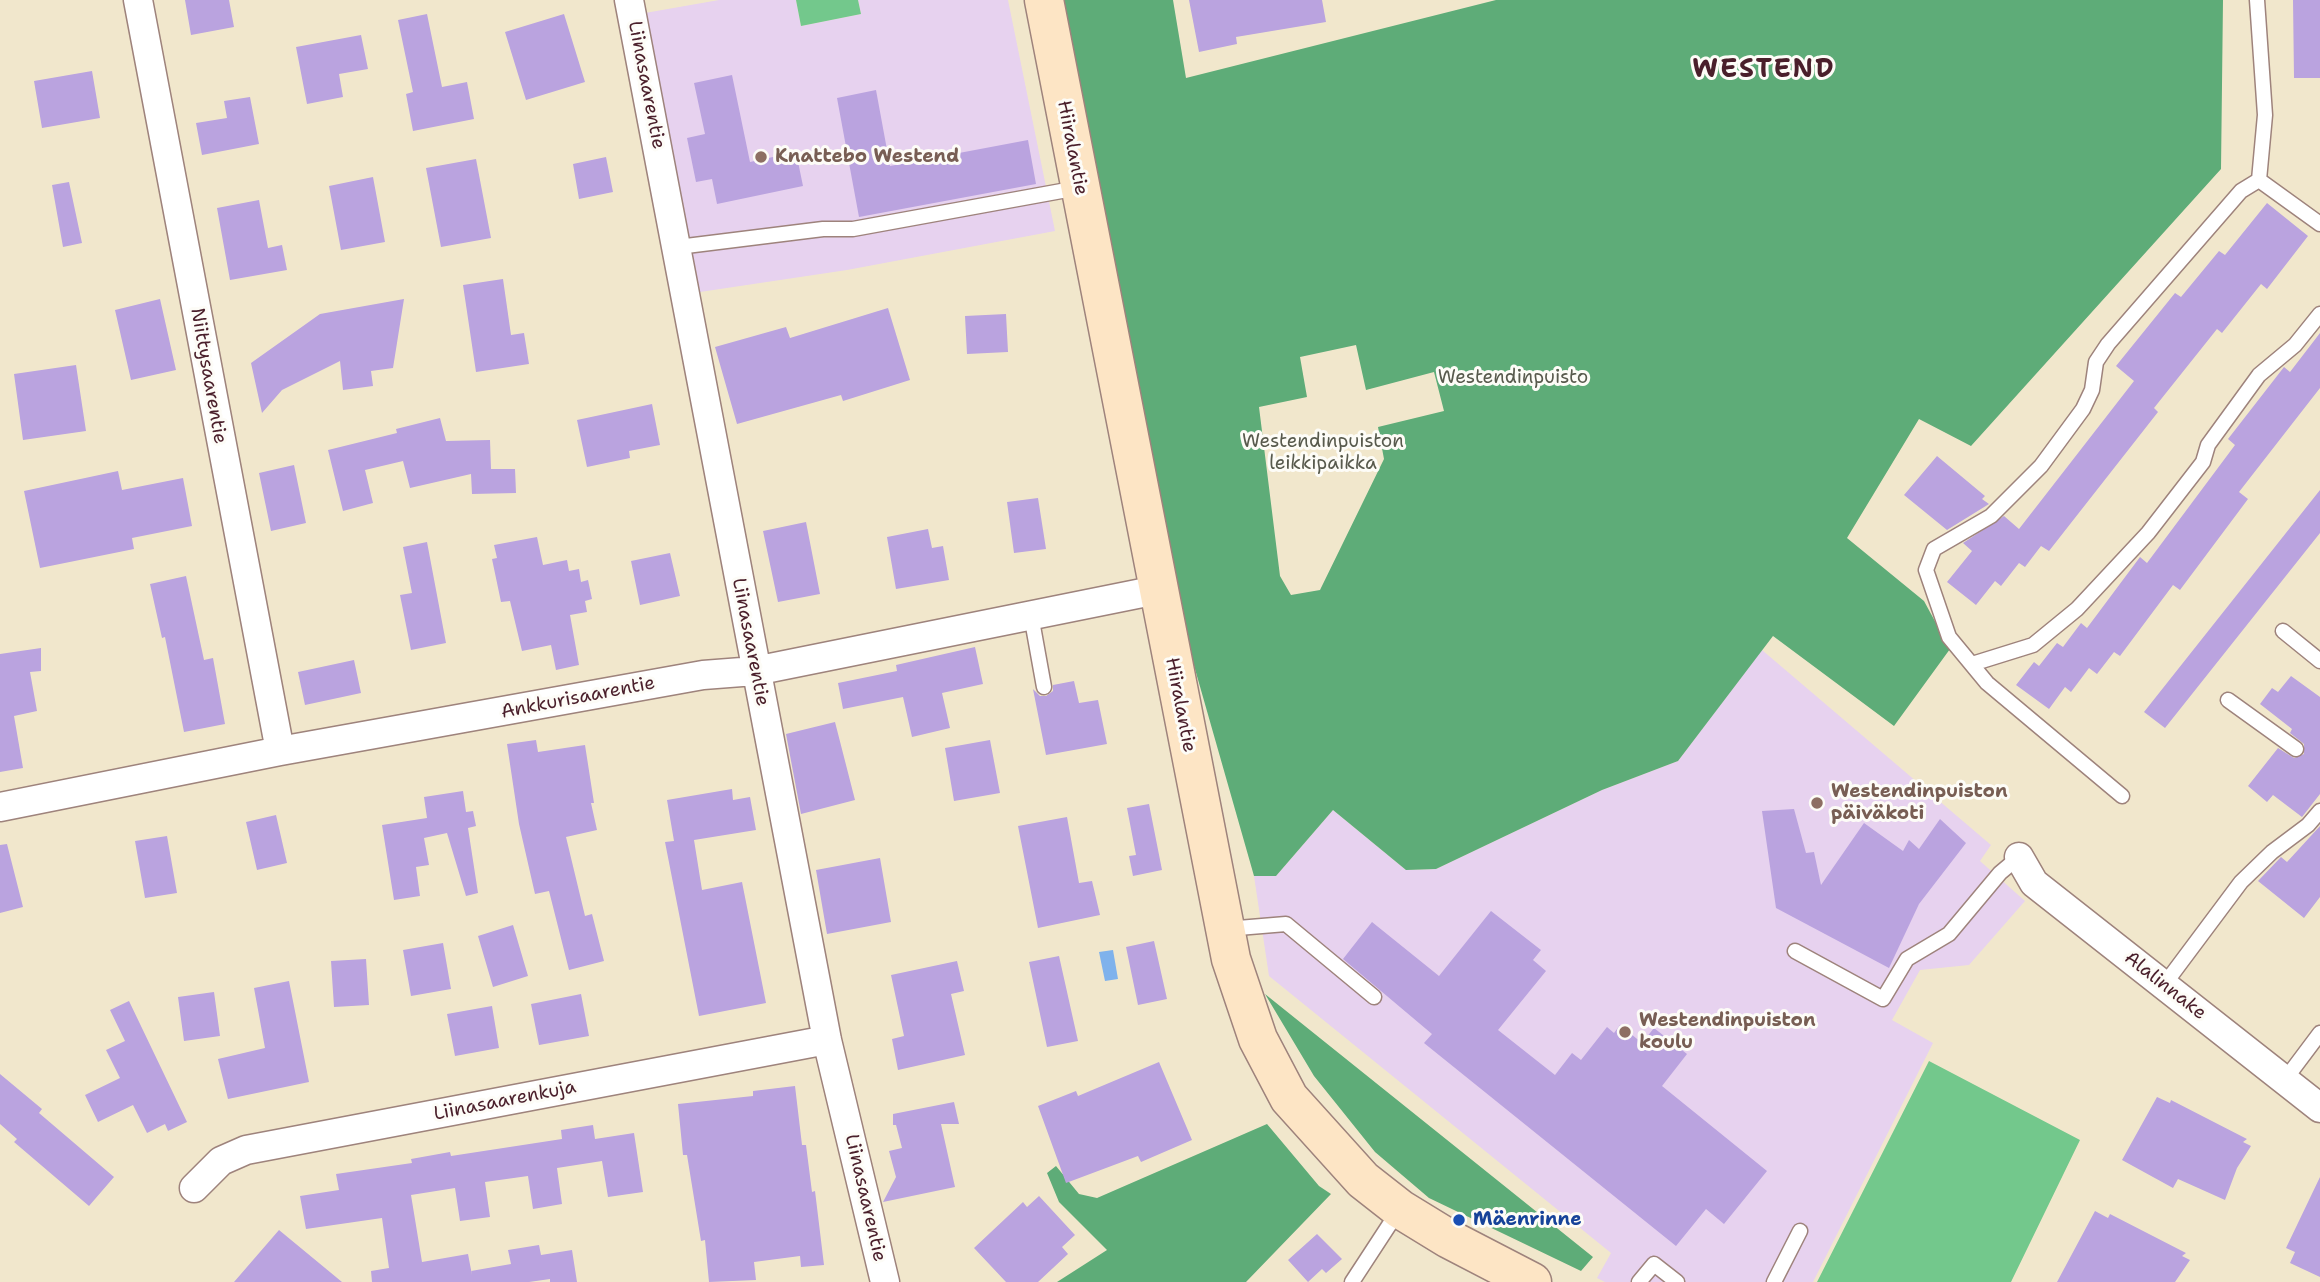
<!DOCTYPE html>
<meta charset="utf-8">
<style>
body{margin:0}
canvas{display:block;background:#f1e7cc}
</style>
<canvas width="2320" height="1282"></canvas>
<script>
const context = document.querySelector('canvas').getContext('2d');
context.lineJoin = 'round';
function fillPath(path, color) { context.fillStyle = color; context.fill(path, 'evenodd'); }
const shape = rows => new Path2D(rows.map(r => 'M' + r).join(''));
function trace(path, color, width, dash) { context.strokeStyle = color; context.lineWidth = width; context.lineCap = dash ? 'butt' : 'round'; context.setLineDash(dash || []); context.stroke(path); }
function drawText(font, color, halo, rows, align = 'center') {
  context.font = font + ' "Shantell Sans",sans-serif'; context.lineWidth = 6; context.setLineDash([]); context.textBaseline = 'middle'; context.strokeStyle = halo; context.fillStyle = color; for (const [text, x, y, turn = 0] of rows) {
    context.save(); context.translate(x, y); context.rotate((+turn || 0) * Math.PI / 180); context.textAlign = isNaN(turn) ? turn : align; if (halo) context.strokeText(text, 0, 0); context.fillText(text, 0, 0); context.restore();
  }
}
const built = shape([
 [719,0,796,0,801,26,861,14,858,0,1008,0,1055,231,847,270,700,292,645,13],
 [1762,650,1991,845,1980,861,2025,901,1969,965,1920,970,1892,1020,1933,1043,1813,1282,1605,1282,1597,1278,1611,1253,1269,976,1254,876,1276,876,1333,810,1406,870,1436,869,1602,790,1678,761]
]);
const green = shape([
 [796,0,858,0,861,14,801,26],
 [1929,1061,2080,1140,2011,1282,1817,1282]
]);
const forest = shape([
 [1064,0,1173,0,1186,78,1496,0,2223,0,2221,169,1971,446,1919,419,1847,538,1924,601,1950,649,1894,726,1773,636,1678,761,1602,790,1436,869,1406,870,1333,810,1276,876,1254,876,1191,655],
 [1356,345,1366,390,1434,372,1444,411,1378,427,1384,459,1320,590,1291,595,1280,576,1259,407,1307,397,1300,357],
 [1265,994,1593,1257,1581,1271,1429,1198,1375,1152,1314,1076],
 [1267,1124,1319,1186,1331,1194,1246,1282,1057,1282,1107,1250,1059,1202,1047,1173,1056,1166,1079,1194,1097,1198]
]);
const water = shape([
 [1113,950,1118,979,1105,981,1099,952]
]);
const building = shape([
 [185,0,229,0,234,27,191,35],
 [1189,0,1322,0,1326,22,1236,37,1237,44,1199,52],
 [2293,0,2320,0,2320,78,2294,78],
 [427,14,442,87,467,82,474,119,413,131,406,94,413,92,398,20],
 [564,14,585,82,526,100,505,32],
 [361,35,368,69,339,74,343,97,307,104,296,47],
 [92,71,100,118,42,128,34,81],
 [732,75,750,162,796,152,803,186,717,204,712,179,696,182,687,138,705,134,694,83],
 [876,90,890,166,1028,140,1036,184,859,217,837,98],
 [250,97,259,144,202,155,196,123,227,118,224,101],
 [606,157,613,192,579,199,573,164],
 [476,159,491,238,441,247,426,168],
 [373,177,385,242,341,250,329,186],
 [69,182,82,243,63,247,52,185],
 [259,200,268,248,282,245,287,270,230,280,217,208],
 [2267,203,2308,236,2267,289,2261,284,2222,333,2217,329,2154,408,2158,412,2049,551,2041,546,2025,567,2019,563,2001,586,1995,581,1976,605,1947,582,1972,551,1963,543,2004,516,2019,529,2134,381,2116,366,2175,293,2181,297,2219,251,2225,255],
 [503,279,511,335,524,333,529,364,476,372,463,285],
 [160,299,176,370,131,380,115,310],
 [404,299,393,368,371,371,373,386,343,390,340,361,282,390,262,413,251,363,320,314],
 [888,308,910,380,843,401,841,395,737,424,715,347,786,327,790,338],
 [1006,314,1008,352,967,354,965,316],
 [2320,333,2320,388,2239,492,2248,499,2180,590,2173,585,2120,656,2114,652,2097,674,2089,668,2071,692,2065,687,2049,709,2016,685,2034,662,2039,666,2057,643,2063,647,2081,623,2087,628,2140,557,2147,563,2235,445,2228,439,2284,367,2290,372],
 [76,365,86,431,23,440,14,374],
 [652,404,660,445,629,451,630,458,587,467,577,420],
 [440,418,446,441,490,440,491,469,515,469,516,493,472,494,471,474,410,488,403,461,365,470,373,503,343,511,328,450,397,433,396,429],
 [1937,456,1985,496,1982,499,1989,504,1947,530,1904,495],
 [294,465,306,523,271,531,259,473],
 [118,471,122,490,183,478,192,526,132,538,134,549,40,568,24,491],
 [2320,490,2320,533,2165,728,2144,712],
 [1038,498,1046,549,1014,553,1007,502],
 [806,522,820,594,778,602,763,531],
 [928,529,932,548,943,546,949,580,896,589,887,537],
 [537,537,543,565,567,560,569,571,579,569,581,582,588,580,592,599,585,601,587,612,570,615,579,665,556,670,551,645,522,651,510,601,501,602,492,559,497,558,494,545],
 [427,542,446,643,411,650,400,595,412,593,403,547],
 [670,553,680,596,640,605,631,561],
 [186,576,204,660,213,658,225,724,184,732,165,637,162,638,150,584],
 [975,647,983,684,942,693,950,728,912,737,903,697,843,709,838,683,897,671,896,665],
 [41,648,41,671,30,672,37,711,14,716,23,768,0,772,0,654],
 [354,660,361,693,305,705,298,672],
 [2291,676,2320,697,2320,794,2302,817,2273,795,2267,802,2248,786,2278,748,2294,758,2304,754,2304,744,2290,733,2292,729,2260,704,2272,688,2278,692],
 [1074,681,1079,703,1098,700,1107,744,1046,755,1033,689,1040,696,1046,696,1053,691,1053,685],
 [835,722,855,800,801,814,786,734],
 [536,740,538,752,585,745,594,803,591,803,597,830,566,837,585,916,592,914,604,961,569,970,549,891,535,894,519,824,507,744],
 [990,740,1000,793,954,801,945,748],
 [732,789,733,800,750,797,756,830,694,840,702,890,742,882,766,1003,699,1016,665,842,674,841,667,800],
 [463,791,466,812,473,811,476,826,468,828,478,893,466,896,447,833,424,838,429,865,416,867,420,896,394,900,382,825,427,818,424,797],
 [1149,804,1162,870,1133,876,1129,856,1136,855,1127,808],
 [1794,809,1806,853,1814,852,1821,885,1864,823,1903,851,1909,840,1919,849,1940,819,1966,843,1919,904,1889,968,1776,908,1762,811],
 [276,815,287,863,257,870,246,822],
 [1067,817,1079,883,1092,881,1100,915,1038,928,1018,826],
 [2320,826,2320,897,2304,918,2258,881,2281,857,2287,862],
 [167,836,177,893,145,898,135,841],
 [7,844,23,907,0,913,0,845],
 [880,858,891,922,827,934,816,870],
 [1491,911,1541,950,1533,960,1546,971,1498,1030,1555,1075,1572,1053,1581,1060,1607,1027,1614,1033,1620,1025,1642,1043,1654,1028,1687,1054,1662,1086,1767,1171,1724,1224,1706,1209,1676,1246,1424,1043,1432,1034,1343,959,1372,922,1439,976],
 [513,925,528,976,493,987,478,936],
 [1154,941,1167,999,1138,1005,1126,947],
 [443,943,451,989,411,996,403,950],
 [1059,956,1078,1041,1047,1047,1029,962],
 [366,959,369,1005,334,1007,331,961],
 [957,961,964,991,951,994,965,1055,898,1070,892,1039,904,1036,891,975],
 [289,981,309,1082,228,1099,218,1059,265,1048,254,988],
 [214,992,220,1036,184,1041,178,997],
 [581,994,589,1036,539,1045,531,1004],
 [129,1001,187,1122,168,1131,165,1124,147,1133,133,1105,98,1122,85,1095,120,1078,106,1050,125,1041,110,1010],
 [492,1006,499,1048,455,1056,447,1014],
 [1159,1062,1192,1140,1141,1162,1138,1156,1066,1183,1038,1106,1076,1091,1078,1096],
 [0,1074,42,1109,39,1113,114,1177,89,1206,14,1142,17,1139,0,1124],
 [795,1086,802,1145,806,1145,812,1192,815,1191,824,1265,801,1267,800,1256,754,1262,756,1280,709,1282,705,1240,701,1241,687,1155,683,1155,678,1104,753,1096,753,1091],
 [2157,1097,2170,1103,2171,1100,2247,1139,2243,1142,2251,1146,2237,1168,2225,1200,2178,1179,2173,1188,2122,1160],
 [954,1102,959,1124,941,1124,955,1187,883,1202,896,1177,889,1151,902,1148,896,1125,893,1125,893,1114],
 [593,1125,595,1139,634,1133,643,1192,608,1197,602,1161,557,1168,562,1204,533,1209,528,1176,485,1182,490,1217,460,1221,455,1188,411,1195,422,1262,468,1254,472,1275,471,1271,511,1264,508,1250,539,1245,541,1255,572,1250,577,1282,550,1282,550,1279,529,1282,372,1282,371,1271,389,1268,382,1218,306,1229,300,1196,339,1190,336,1174,412,1163,411,1159,450,1152,451,1156,562,1139,561,1130],
 [2320,1177,2320,1277,2290,1263,2295,1252,2286,1248],
 [1039,1196,1075,1235,1062,1247,1068,1254,1038,1282,1006,1282,974,1248,1023,1202,1027,1207],
 [2095,1211,2108,1218,2110,1214,2186,1253,2182,1256,2190,1260,2175,1282,2057,1282],
 [279,1230,342,1282,234,1282],
 [1317,1234,1342,1259,1326,1273,1322,1269,1308,1282,1288,1260]
]);
const lane = shape([
 [2259,180,2320,224],
 [678,247,823,229,853,229,1078,188],
 [1031,615,1044,687],
 [2283,631,2320,661],
 [1972,664,2033,645,2077,609,2148,533,2203,462,2208,445,2259,375,2295,345,2320,314],
 [2228,700,2296,749],
 [2122,796,1987,683,1949,637,1926,570,1934,549,1991,516,2041,466,2083,409,2092,390,2096,362,2108,344,2241,191,2259,180,2265,115,2257,0],
 [1226,929,1286,924,1374,997],
 [1795,951,1883,999,1907,959,1949,934,2000,873,2019,857],
 [2164,985,2241,882,2272,852,2308,825,2320,811],
 [2284,1081,2320,1033],
 [1352,1282,1399,1210],
 [1639,1282,1654,1264,1677,1282],
 [1774,1282,1800,1231]
]);
const street = shape([
 [138,0,280,751],
 [629,0,827,1040,885,1282],
 [0,807,280,751,703,675,755,671,1157,590],
 [2019,857,2034,883,2320,1108],
 [194,1188,221,1161,246,1150,827,1040]
]);
const secondary = shape([
 [1044,0,1231,959,1258,1039,1289,1098,1363,1180,1400,1209,1449,1239,1532,1282]
]);
const markers = [
 [761,157,7,"#8d6e63"],
 [1817,803,7,"#8d6e63"],
 [1625,1032,7,"#8d6e63"],
 [1459,1220,7,"#1a4fb4"]
];
const streetNames = [
 ["Liinasaarentie",646,85,79],
 ["Hiiralantie",1072,148,79],
 ["Niittysaarentie",208,376,80],
 ["Liinasaarentie",750,642,79],
 ["Ankkurisaarentie",578,698,-11],
 ["Hiiralantie",1180,705,79],
 ["Alalinnake",2165,986,38],
 ["Liinasaarenkuja",505,1101,-11],
 ["Liinasaarentie",865,1198,77]
];
const educationNames = [
 ["Knattebo Westend",775,157],
 ["Westendinpuiston",1831,792],
 ["päiväkoti",1831,814],
 ["Westendinpuiston",1639,1021],
 ["koulu",1639,1043]
];
const parkNames = [
 ["Westendinpuisto",1513,378],
 ["Westendinpuiston",1323,442],
 ["leikkipaikka",1323,464]
];
const transitNames = [
 ["Mäenrinne",1473,1220]
];
const districtNames = [
 ["WESTEND",1764,70]
];
fillPath(built, '#e7d2ef');
fillPath(green, '#73c88c');
fillPath(forest, '#5eac78');
fillPath(water, '#7fb2ec');
fillPath(building, '#baa3df');
trace(lane, '#9e837c', 17);
trace(street, '#9e837c', 31);
trace(secondary, '#9e837c', 41);
trace(lane, '#fff', 14);
trace(street, '#fff', 28);
trace(secondary, '#fde5c5', 38);
for (const [x, y, r, color] of markers) { const dot = new Path2D(); dot.arc(x, y, r, 0, 2 * Math.PI); context.fillStyle = color; context.fill(dot); trace(dot, '#fdfcf7', 2.5); }
drawText('19px', '#4a1f2b', '#fdfcf7', streetNames);
drawText('bold 19px', '#785e54', '#fdfcf7', educationNames, 'left');
drawText('19px', '#585a4d', '#fdfcf7', parkNames);
drawText('bold 19px', '#164399', '#fdfcf7', transitNames, 'left');
context.letterSpacing = '2px';
drawText('bold 26px', '#4a1f2b', '#fdfcf7', districtNames);
context.letterSpacing = '0px';
</script>
